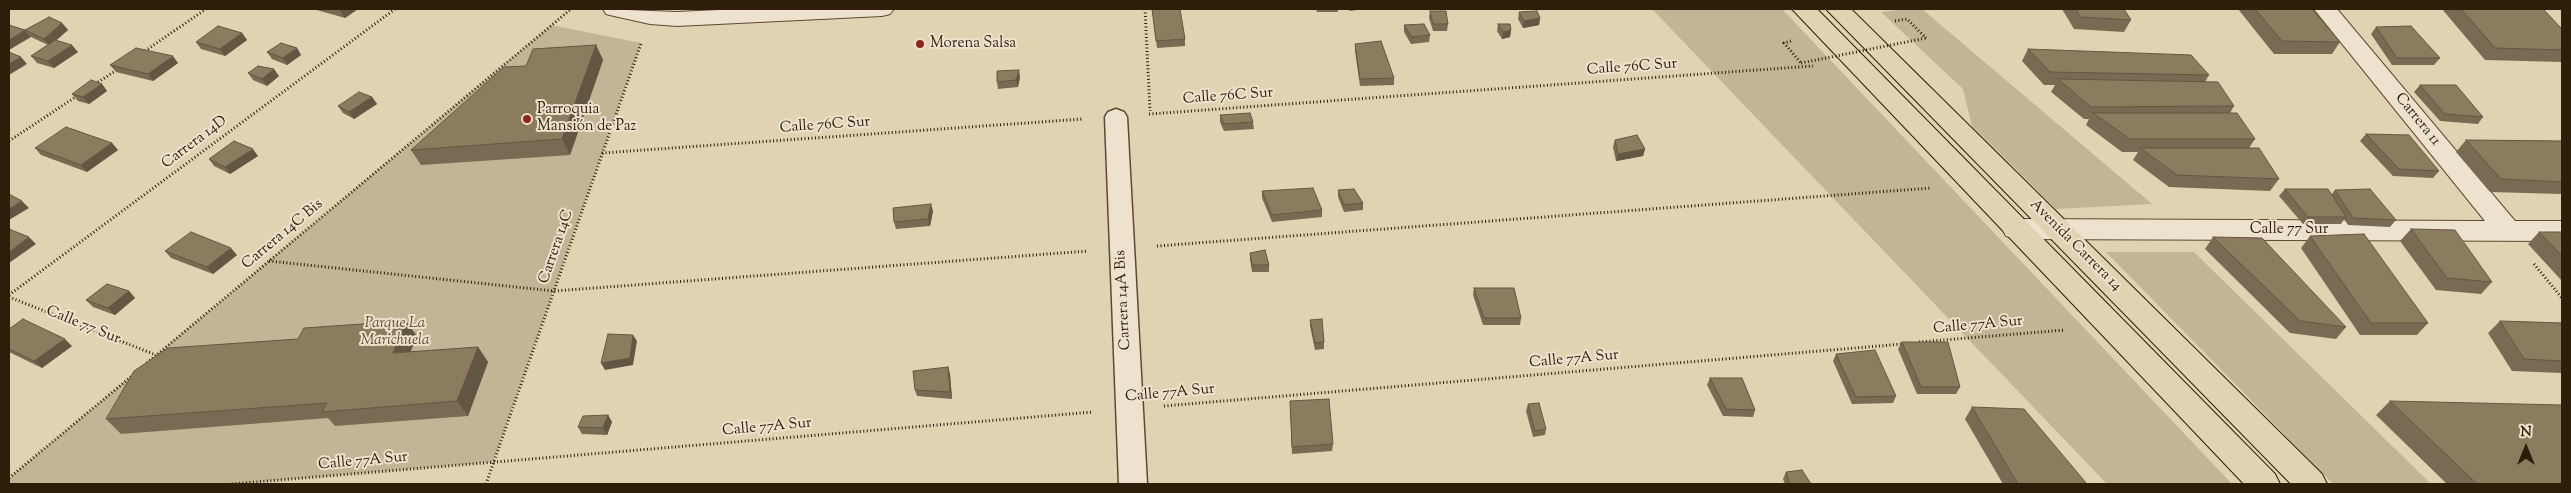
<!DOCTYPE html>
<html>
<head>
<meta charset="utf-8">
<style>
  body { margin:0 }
  #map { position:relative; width:2571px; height:493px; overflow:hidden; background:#e1d3b2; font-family:"Sorts Mill Goudy",serif }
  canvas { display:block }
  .frame { position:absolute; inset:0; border:10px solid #2e1d08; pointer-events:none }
  .north { position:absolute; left:2501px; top:423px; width:50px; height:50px; -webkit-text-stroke:4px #ece2cd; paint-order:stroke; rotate:0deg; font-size:14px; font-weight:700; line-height:20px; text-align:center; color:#2e1d08 }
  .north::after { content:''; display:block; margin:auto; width:18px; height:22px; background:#2e1d08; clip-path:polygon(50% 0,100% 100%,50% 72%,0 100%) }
</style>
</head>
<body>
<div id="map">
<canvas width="2571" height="493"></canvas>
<div class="frame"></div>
<div class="north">N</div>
</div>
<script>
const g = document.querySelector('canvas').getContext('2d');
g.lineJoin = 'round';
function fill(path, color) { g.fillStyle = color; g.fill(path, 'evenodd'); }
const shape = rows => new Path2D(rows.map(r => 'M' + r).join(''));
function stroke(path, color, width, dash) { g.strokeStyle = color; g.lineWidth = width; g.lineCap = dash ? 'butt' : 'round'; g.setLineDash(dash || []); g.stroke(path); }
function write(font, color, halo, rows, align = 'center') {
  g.font = font + ' "Sorts Mill Goudy",serif'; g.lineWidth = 4; g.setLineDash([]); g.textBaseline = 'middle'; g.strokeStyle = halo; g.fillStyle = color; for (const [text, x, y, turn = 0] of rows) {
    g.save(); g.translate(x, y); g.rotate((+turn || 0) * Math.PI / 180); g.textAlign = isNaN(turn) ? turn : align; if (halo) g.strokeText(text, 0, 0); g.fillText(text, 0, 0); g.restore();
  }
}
fill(shape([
  [1652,9,1782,9,2232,484,2107,484],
  [1906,9,1922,9,2152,204,2056,209,1972,126,1963,89,1881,12],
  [551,25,641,43,493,462,232,484,9,484,9,478],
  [2106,252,2194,252,2431,484,2333,484]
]), '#c3b495');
const service = shape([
  [1116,109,1124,112,1127,117,1147,484,1119,484,1105,117,1108,112,1116,109]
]);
const minor = shape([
  [603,9,677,12,739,9,894,9,890,14,882,16,677,26,650,24,614,16,606,14,603,9],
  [2314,9,2337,9,2515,221,2562,221,2562,241,2016,239,2006,236,2002,229,2006,222,2016,219,2485,221,2314,9]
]);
const primary = shape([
  [1792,9,1817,9,2275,474,2280,484,2244,484,1792,9],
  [1826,9,1851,9,2322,474,2327,484,2291,484,1826,9]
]);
stroke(service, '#5b4a32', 3);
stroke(minor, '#5b4a32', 2);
stroke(primary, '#2e1d08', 2);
stroke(shape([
  [1145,9,1150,111],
  [1895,21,1907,19,1926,38],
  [1791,41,1784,43,1801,63],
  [145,51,206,9],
  [95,84,117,70],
  [1149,114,1813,66],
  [9,141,77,96],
  [602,153,1083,119],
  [1157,246,1931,188],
  [269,261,554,291,1088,251],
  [2534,264,2562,298],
  [9,295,395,9],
  [9,297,156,355],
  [1919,342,2065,330],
  [147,363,571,9],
  [1164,406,1903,344],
  [9,478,133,375],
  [232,484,1093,412],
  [486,484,641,44]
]), '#2e1d08', 3, [1, 2.5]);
fill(service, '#ece2cd');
fill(minor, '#ece2cd');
fill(primary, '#e1d3b2');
stroke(shape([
  [1801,63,1926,38]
]), '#2e1d08', 3, [1, 2.5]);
fill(shape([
  [313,9,358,9,345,18],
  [1152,9,1185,39,1185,46,1157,48],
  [1316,9,1338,9,1338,12,1317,12],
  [1348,9,1364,9,1350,11],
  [2062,9,2124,9,2131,20,2124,32,2074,29],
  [2238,9,2312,9,2340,42,2332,54,2274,54],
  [2442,9,2543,9,2562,29,2562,62,2485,60],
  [1430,11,1448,24,1447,31,1433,31,1429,18],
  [1519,12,1540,18,1539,25,1523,28,1518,19],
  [62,23,68,30,56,40,78,52,54,68,37,63,31,56,48,45,31,37,25,30],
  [1498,24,1511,30,1510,37,1502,39,1497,31],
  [1404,25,1430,35,1429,42,1411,44,1404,32],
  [2376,27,2440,58,2434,65,2392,65,2371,34],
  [242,33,247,40,225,56,201,49,196,42],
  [1355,44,1394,78,1394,85,1360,86,1355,51],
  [596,45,603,60,570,155,421,165,411,150,526,66],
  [297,48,301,55,287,65,272,59,267,52],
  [2028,49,2209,75,2205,82,2234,106,2230,113,2255,139,2249,148,2279,179,2270,191,2169,187,2133,160,2138,152,2122,152,2086,125,2089,119,2084,119,2051,92,2055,85,2044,85,2022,61],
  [178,63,153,81,116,72,110,65],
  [248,73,279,76,267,86,253,80],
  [1020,77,1018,87,998,89,997,82],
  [102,84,107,91,89,104,78,101,72,94],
  [2420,85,2483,117,2478,124,2440,121,2414,92],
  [372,97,377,104,354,119,343,113,338,106],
  [1220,115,1253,122,1254,129,1224,131,1220,122],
  [2366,134,2439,171,2433,178,2393,176,2360,141],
  [1615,140,1645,149,1643,156,1616,161,1613,147],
  [2466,140,2562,141,2562,194,2490,192,2456,152],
  [112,143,118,150,87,172,41,155,35,148],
  [258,156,230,174,214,166,209,159],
  [2285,189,2332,194,2335,190,2396,220,2390,227,2348,225,2344,219,2341,224,2303,224,2279,196],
  [1338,190,1363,203,1363,210,1344,212,1338,197],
  [1262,191,1322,210,1322,217,1272,222,1262,198],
  [933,211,930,226,896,229,894,222],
  [2411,229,2492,282,2481,294,2436,290,2400,241],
  [2539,232,2562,232,2562,281,2528,244],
  [2310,236,2428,323,2417,335,2360,335,2301,248],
  [2213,237,2346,327,2336,339,2290,333,2205,249],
  [165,251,237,255,213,274,171,258],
  [1250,253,1269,265,1269,272,1252,272,1250,260],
  [1474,288,1521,318,1520,325,1483,325,1473,295],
  [129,291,135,298,115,315,93,307,86,300],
  [1310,320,1324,342,1324,349,1315,350,1310,326],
  [2500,321,2562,323,2562,373,2512,371,2488,333],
  [9,329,72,346,42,368,9,352],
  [417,336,410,352,478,347,488,362,468,416,335,426,328,418,121,434,106,419],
  [1902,342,1960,387,1956,394,1917,394,1898,349],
  [1836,354,1896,396,1893,403,1852,404,1833,361],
  [948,367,950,374,952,399,917,396,915,390],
  [1710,378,1755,410,1753,417,1723,416,1707,385],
  [1290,401,1333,444,1332,451,1292,454],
  [2390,401,2562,484,2447,484,2376,415],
  [1528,404,1546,429,1545,435,1533,437,1526,411],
  [1972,407,2087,484,2003,484,1965,419],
  [608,415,612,422,607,435,582,434,578,427],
  [1786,472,1811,484,1785,484,1783,479]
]), '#786b53');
fill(shape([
  [339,9,358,9,345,18],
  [1540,18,1539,25,1523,28,1524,21],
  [62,23,68,30,50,46,44,39],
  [25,30,31,37,9,50,9,40],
  [1511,30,1510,37,1502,39,1503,32],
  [242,33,247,40,225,56,220,49],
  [72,45,78,52,54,68,48,61],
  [596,45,603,60,570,155,562,139],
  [297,48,301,55,287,65,283,58],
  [173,56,178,63,153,81,148,74],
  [21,57,27,64,9,75,9,64],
  [274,69,279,76,267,86,262,79],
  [1019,70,1020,77,1018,87,1016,80],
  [102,84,107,91,89,104,83,97],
  [372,97,377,104,354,119,349,112],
  [112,143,118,150,87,172,81,165],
  [253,149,258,156,230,174,225,167],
  [1645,149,1643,156,1616,161,1618,154],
  [22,201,29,208,9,220,9,209],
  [931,204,933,211,930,226,928,219],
  [29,237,36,244,9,263,9,252],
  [231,248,237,255,213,274,207,267],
  [129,291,135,298,115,315,108,308],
  [406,321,417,336,404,368,393,353],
  [633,335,637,341,633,365,605,370,601,363],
  [65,339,72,346,42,368,34,361],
  [478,347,488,362,468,416,457,401],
  [948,367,950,374,952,399,950,392],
  [608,415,612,422,607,435,603,428]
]), '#615743');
const building = shape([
  [1152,9,1180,9,1185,39,1156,41,1152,9],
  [2076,9,2124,9,2131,20,2080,17,2076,9],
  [2255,9,2312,9,2340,42,2282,41,2255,9],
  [2461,9,2543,9,2562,29,2562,50,2495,48,2461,9],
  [1430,11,1446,11,1448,24,1433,24,1430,11],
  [1537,11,1540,18,1524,21,1519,12,1537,11],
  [49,17,62,23,44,39,25,30,49,17],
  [1424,24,1430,35,1412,37,1404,25,1424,24],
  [1498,24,1510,24,1511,30,1503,32,1498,24],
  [9,25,25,30,9,40,9,25],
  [218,26,242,33,220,49,196,42,218,26],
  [2411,26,2440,58,2397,58,2376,27,2411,26],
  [55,40,72,45,48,61,31,56,55,40],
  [1381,41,1394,78,1360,79,1355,44,1381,41],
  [281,43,297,48,283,58,267,52,281,43],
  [596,45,562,139,411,150,504,67,526,66,533,49,596,45],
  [136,48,173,56,148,74,110,65,136,48],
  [2028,49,2191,55,2209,75,2050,72,2028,49],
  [9,52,21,57,9,64,9,52],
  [258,66,274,69,262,79,248,73,258,66],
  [1019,70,1016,80,997,82,997,71,1019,70],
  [2058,79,2218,82,2234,106,2091,107,2058,79],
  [91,80,102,84,83,97,72,94,91,80],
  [2420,85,2456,85,2483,117,2445,114,2420,85],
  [359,92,372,97,349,112,338,106,359,92],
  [1250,113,1253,122,1224,124,1220,115,1250,113],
  [2093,113,2237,113,2255,139,2130,139,2093,113],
  [66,127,112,143,81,165,35,148,66,127],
  [2366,134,2409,135,2439,171,2399,169,2366,134],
  [1637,135,1645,149,1618,154,1615,140,1637,135],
  [2466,140,2562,141,2562,182,2501,179,2466,140],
  [234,141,253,149,225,167,209,159,234,141],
  [2140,148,2259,148,2279,179,2177,175,2140,148],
  [1313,188,1322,210,1272,215,1262,191,1313,188],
  [1354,189,1363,203,1344,205,1338,190,1354,189],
  [2285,189,2328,189,2346,217,2308,217,2285,189],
  [2370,189,2396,220,2353,218,2335,190,2370,189],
  [9,194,22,201,9,209,9,194],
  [931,204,928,219,894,222,893,208,931,204],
  [9,229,29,237,9,252,9,229],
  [2411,229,2455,230,2492,282,2447,278,2411,229],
  [191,232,231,248,207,267,165,251,191,232],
  [2539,232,2562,232,2562,256,2539,232],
  [2364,234,2428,323,2371,323,2310,236,2364,234],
  [2213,237,2262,238,2346,327,2300,321,2213,237],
  [1265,250,1269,265,1252,265,1250,253,1265,250],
  [107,284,129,291,108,308,86,300,107,284],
  [1474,288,1514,288,1521,318,1484,318,1474,288],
  [23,319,65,339,34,361,9,349,9,329,23,319],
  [1322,319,1324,342,1315,343,1310,320,1322,319],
  [406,321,393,353,478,347,457,401,322,412,327,403,106,419,134,371,168,348,298,339,304,328,406,321],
  [2500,321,2562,323,2562,361,2524,359,2500,321],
  [608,334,633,335,630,358,601,363,608,334],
  [1902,342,1948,342,1960,387,1921,387,1902,342],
  [1875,350,1896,396,1856,397,1836,354,1875,350],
  [948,367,950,392,915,390,913,371,948,367],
  [1710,378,1742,378,1755,410,1726,409,1710,378],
  [1329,399,1333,444,1292,447,1290,401,1329,399],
  [2390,401,2562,405,2562,484,2477,484,2390,401],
  [1539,403,1546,429,1535,431,1528,404,1539,403],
  [1972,407,2024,409,2087,484,2018,484,1972,407],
  [608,415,603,428,578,427,583,416,608,415],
  [1802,470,1811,484,1790,484,1786,472,1802,470]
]);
fill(building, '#8b7c60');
stroke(building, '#615743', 1);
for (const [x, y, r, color] of [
  [920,44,5,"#8f2418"],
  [527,119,5,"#8f2418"]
]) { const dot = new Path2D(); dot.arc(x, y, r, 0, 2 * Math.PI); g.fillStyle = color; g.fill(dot); stroke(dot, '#ece2cd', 2); }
write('15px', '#2e1d08', '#ece2cd', [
  ["Morena Salsa",930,44],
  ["Parroquia",537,110],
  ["Mansión de Paz",537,127]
], 'left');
write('15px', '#2e1d08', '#ece2cd', [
  ["Calle 76C Sur",1632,68,-4],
  ["Calle 76C Sur",1228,97,-4],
  ["Carrera 11",2417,120,51],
  ["Calle 76C Sur",825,126,-4],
  ["Carrera 14D",195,143,-37],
  ["Calle 77 Sur",2289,230],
  ["Carrera 14C Bis",283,235,-40],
  ["Avenida Carrera 14",2075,246,45],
  ["Carrera 14C",557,247,-71],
  ["Carrera 14A Bis",1124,300,-93],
  ["Calle 77 Sur",83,326,22],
  ["Calle 77A Sur",1978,326,-5],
  ["Calle 77A Sur",1574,360,-5],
  ["Calle 77A Sur",1170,394,-5],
  ["Calle 77A Sur",767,428,-5],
  ["Calle 77A Sur",363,462,-5]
]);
write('italic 15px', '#5b4a32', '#ece2cd', [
  ["Parque La",395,324],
  ["Marichuela",395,341]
]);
</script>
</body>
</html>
